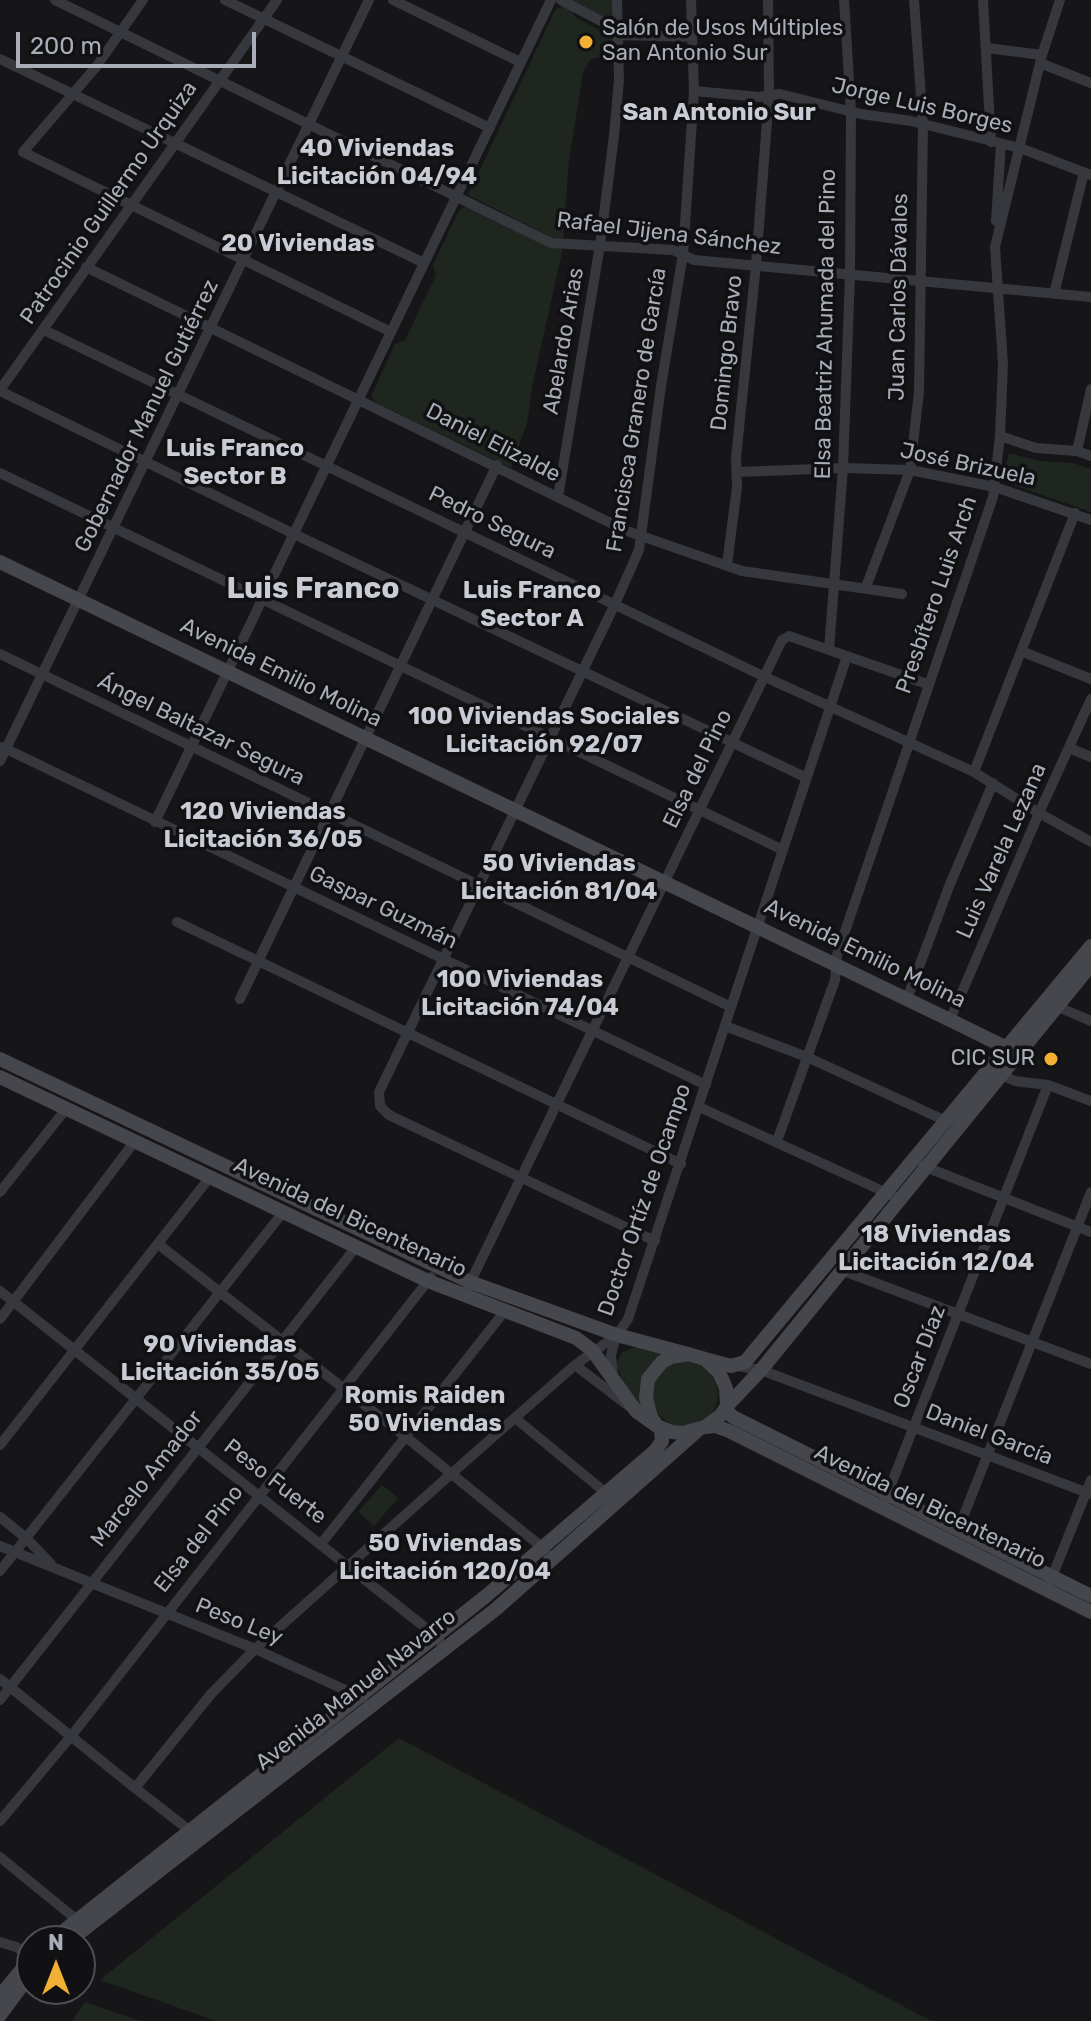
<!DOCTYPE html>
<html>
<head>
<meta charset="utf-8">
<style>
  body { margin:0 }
  #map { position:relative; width:1091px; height:2021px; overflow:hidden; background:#161618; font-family:Rubik,sans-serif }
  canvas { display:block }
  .north { position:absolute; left:16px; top:1925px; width:80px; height:80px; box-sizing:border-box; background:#111113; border:2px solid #4d4f55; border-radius:50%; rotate:0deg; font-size:22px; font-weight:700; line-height:32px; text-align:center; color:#a8adb8 }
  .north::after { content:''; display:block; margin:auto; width:28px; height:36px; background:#f2b134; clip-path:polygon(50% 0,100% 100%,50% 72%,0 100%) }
  .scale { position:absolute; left:16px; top:32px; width:240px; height:36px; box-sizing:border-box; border:4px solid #a8adb8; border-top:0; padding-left:10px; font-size:24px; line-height:28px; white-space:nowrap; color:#a8adb8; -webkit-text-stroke:6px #111113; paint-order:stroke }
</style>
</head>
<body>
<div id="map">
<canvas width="1091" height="2021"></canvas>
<div class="north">N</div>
<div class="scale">200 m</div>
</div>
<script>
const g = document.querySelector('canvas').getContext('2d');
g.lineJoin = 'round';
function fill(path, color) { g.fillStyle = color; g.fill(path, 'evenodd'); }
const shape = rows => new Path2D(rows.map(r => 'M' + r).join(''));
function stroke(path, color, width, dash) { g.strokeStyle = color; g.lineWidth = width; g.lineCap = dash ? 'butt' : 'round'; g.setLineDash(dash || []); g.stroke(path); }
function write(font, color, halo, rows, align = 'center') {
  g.font = font + ' Rubik,sans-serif'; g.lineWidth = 7; g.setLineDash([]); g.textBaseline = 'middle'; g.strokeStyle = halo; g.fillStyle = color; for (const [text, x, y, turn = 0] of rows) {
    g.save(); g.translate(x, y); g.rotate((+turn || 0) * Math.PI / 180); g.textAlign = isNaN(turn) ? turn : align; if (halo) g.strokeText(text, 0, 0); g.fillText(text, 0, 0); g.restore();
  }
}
fill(shape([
  [570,0,613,0,614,17,609,20],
  [562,6,573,10,575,17,600,30,607,28,611,30,614,34,614,54,591,59,583,72,569,162,563,239,552,238,468,195,555,10],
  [467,206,563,248,533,383,527,423,511,468,375,402,371,396,395,344,405,340,436,275,433,265,459,210],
  [1009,453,1039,461,1073,463,1091,469,1091,512,1002,481],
  [635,1347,669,1353,659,1359,643,1408,626,1390,616,1365,622,1352],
  '652 1394a33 33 0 1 1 66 0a33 33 0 1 1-66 0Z',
  [382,1485,398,1498,374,1526,358,1512],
  [399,1738,931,2021,216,2021,100,1980],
  [85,2002,140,2021,72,2021]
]), '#1e261f');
stroke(shape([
  [55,0,551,243,673,250,694,260,1091,297],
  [143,0,96,67,23,152,391,332],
  [225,0,490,128],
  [393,0,520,62],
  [561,0,618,30],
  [983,0,991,142],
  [618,35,692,37],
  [987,48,1042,55],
  [0,59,424,263],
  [1040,63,1091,83],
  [694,91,759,97,780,94,861,114,911,121,1020,148,1091,175],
  [996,221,1001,144],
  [86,267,627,531,742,571,902,594],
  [1054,294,1084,172],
  [44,330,765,677,974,772,1039,813,1091,842],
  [0,390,277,0],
  [0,391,294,534,807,778],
  [1000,436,1036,448,1077,451,1091,456],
  [1077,451,1091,389],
  [737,472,843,468,910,470,995,487,1091,520],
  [0,473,783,850],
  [558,497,600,245,614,136,619,80,617,0],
  [727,565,737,487,736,457,756,265,769,95,768,0],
  [866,587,910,470,919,392,923,124,914,0],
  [829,650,843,468,850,274,851,111,844,0],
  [1021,651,1091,679],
  [0,654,731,1007],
  [2,747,706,1085],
  [1069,748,1091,757],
  [0,761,369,0],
  [974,772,1075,513],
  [155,822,551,0],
  [177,922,681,1164],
  [240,999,497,465],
  [907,999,950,884,993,783],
  [1051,1004,1091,1021],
  [950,1020,1039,813,1091,699],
  [725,1026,807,1057,946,1121],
  [999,1074,1015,1081,1048,1085,1091,1101],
  [699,1107,900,1199],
  [777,1141,835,980,837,955,993,497,1000,436,1003,364,995,247,1042,55,1060,0],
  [923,1166,1091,1232],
  [0,1192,66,1109],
  [655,1241,389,1115,380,1106,379,1092,615,604,639,550,661,386,683,254,694,91,691,0],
  [158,1244,406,1437,543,1548,552,1560],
  [841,1270,1091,1364],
  [468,1287,782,640,789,636,927,684],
  [0,1291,436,1636,445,1649],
  [0,1319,135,1141],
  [575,1365,630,1407],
  [737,1366,761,1370,1091,1494],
  [613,1376,611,1355,616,1337],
  [515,1418,606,1493],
  [0,1445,210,1177],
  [885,1500,1048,1085],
  [0,1517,26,1538,51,1564],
  [958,1530,1091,1192],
  [321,1544,504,1312],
  [0,1546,255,1649,363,1698],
  [0,1571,284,1211],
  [1050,1582,1091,1480],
  [0,1679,135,1788],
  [0,1700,356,1247],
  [0,1821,72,1735,431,1277],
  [189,1830,135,1788,211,1694,255,1649,451,1474,575,1365,617,1335,628,1319,847,656],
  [0,1857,77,1920],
  [0,1942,16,1947,32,1957]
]), '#37383d', 10);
stroke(shape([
  [0,562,950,1020,1007,1048,1017,1055],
  [0,1059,470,1282,617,1335,688,1354],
  [0,1077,428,1281,576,1338,592,1350,636,1411,657,1426],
  [688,1354,705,1359,719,1372,726,1388,727,1406,721,1415,705,1427,683,1433,672,1432,657,1426,651,1417,646,1398,648,1379,662,1362,671,1357,688,1354],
  [705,1359,731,1366,745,1362,1091,946],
  [727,1406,761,1370,1091,965],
  [726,1410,733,1417,1091,1596],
  [705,1427,715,1426,729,1431,1091,1612],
  [51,1941,486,1596,656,1450,662,1441,661,1429],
  [69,1941,496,1609,697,1431],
  [0,1996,32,1957],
  [0,2015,32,1972]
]), '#45474d', 14);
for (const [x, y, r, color] of [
  [586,42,8,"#f2b134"],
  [1051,1059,8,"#f2b134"]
]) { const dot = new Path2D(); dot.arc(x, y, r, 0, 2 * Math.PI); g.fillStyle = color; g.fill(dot); stroke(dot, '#111113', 3); }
write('22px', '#a8adb8', '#111113', [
  ["Salón de Usos Múltiples",602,29],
  ["San Antonio Sur",602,54],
  ["CIC SUR",1035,1059,"right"]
], 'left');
write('22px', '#a8adb8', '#111113', [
  ["Jorge Luis Borges",922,106,13],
  ["Patrocinio Guillermo Urquiza",109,203,-55],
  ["Rafael Jijena Sánchez",669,234,7],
  ["Juan Carlos Dávalos",899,297,-89],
  ["Elsa Beatriz Ahumada del Pino",826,324,-89],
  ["Abelardo Arias",564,341,-80],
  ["Domingo Bravo",727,353,-84],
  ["Francisca Granero de García",637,410,-81],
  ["Gobernador Manuel Gutiérrez",147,416,-64],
  ["Daniel Elizalde",493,443,27],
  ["José Brizuela",968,465,12],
  ["Pedro Segura",492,523,26],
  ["Presbítero Luis Arch",937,595,-71],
  ["Avenida Emilio Molina",281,673,26],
  ["Ángel Baltazar Segura",201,730,26],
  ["Elsa del Pino",698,769,-64],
  ["Luis Varela Lezana",1002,851,-66],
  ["Gaspar Guzmán",383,908,26],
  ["Avenida Emilio Molina",865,954,26],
  ["Doctor Ortíz de Ocampo",645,1200,-71],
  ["Avenida del Bicentenario",350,1218,25],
  ["Oscar Díaz",920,1357,-69],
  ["Daniel García",989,1435,21],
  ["Marcelo Amador",147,1479,-52],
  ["Peso Fuerte",275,1482,38],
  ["Avenida del Bicentenario",930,1507,26],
  ["Elsa del Pino",199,1539,-52],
  ["Peso Ley",239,1622,22],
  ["Avenida Manuel Navarro",356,1690,-38]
]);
write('bold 24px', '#c9ccd4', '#111113', [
  ["San Antonio Sur",719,113],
  ["40 Viviendas",377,149],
  ["Licitación 04/94",377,177],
  ["20 Viviendas",298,244],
  ["Luis Franco",235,449],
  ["Sector B",235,477],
  ["Luis Franco",532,591],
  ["Sector A",532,619],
  ["100 Viviendas Sociales",544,717],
  ["Licitación 92/07",544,745],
  ["120 Viviendas",263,812],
  ["Licitación 36/05",263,840],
  ["50 Viviendas",559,864],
  ["Licitación 81/04",559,892],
  ["100 Viviendas",520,980],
  ["Licitación 74/04",520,1008],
  ["18 Viviendas",936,1235],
  ["Licitación 12/04",936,1263],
  ["90 Viviendas",220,1345],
  ["Licitación 35/05",220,1373],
  ["Romis Raiden",425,1396],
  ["50 Viviendas",425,1424],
  ["50 Viviendas",445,1544],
  ["Licitación 120/04",445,1572]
]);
write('bold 30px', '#c9ccd4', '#111113', [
  ["Luis Franco",313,589]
]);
</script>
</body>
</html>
